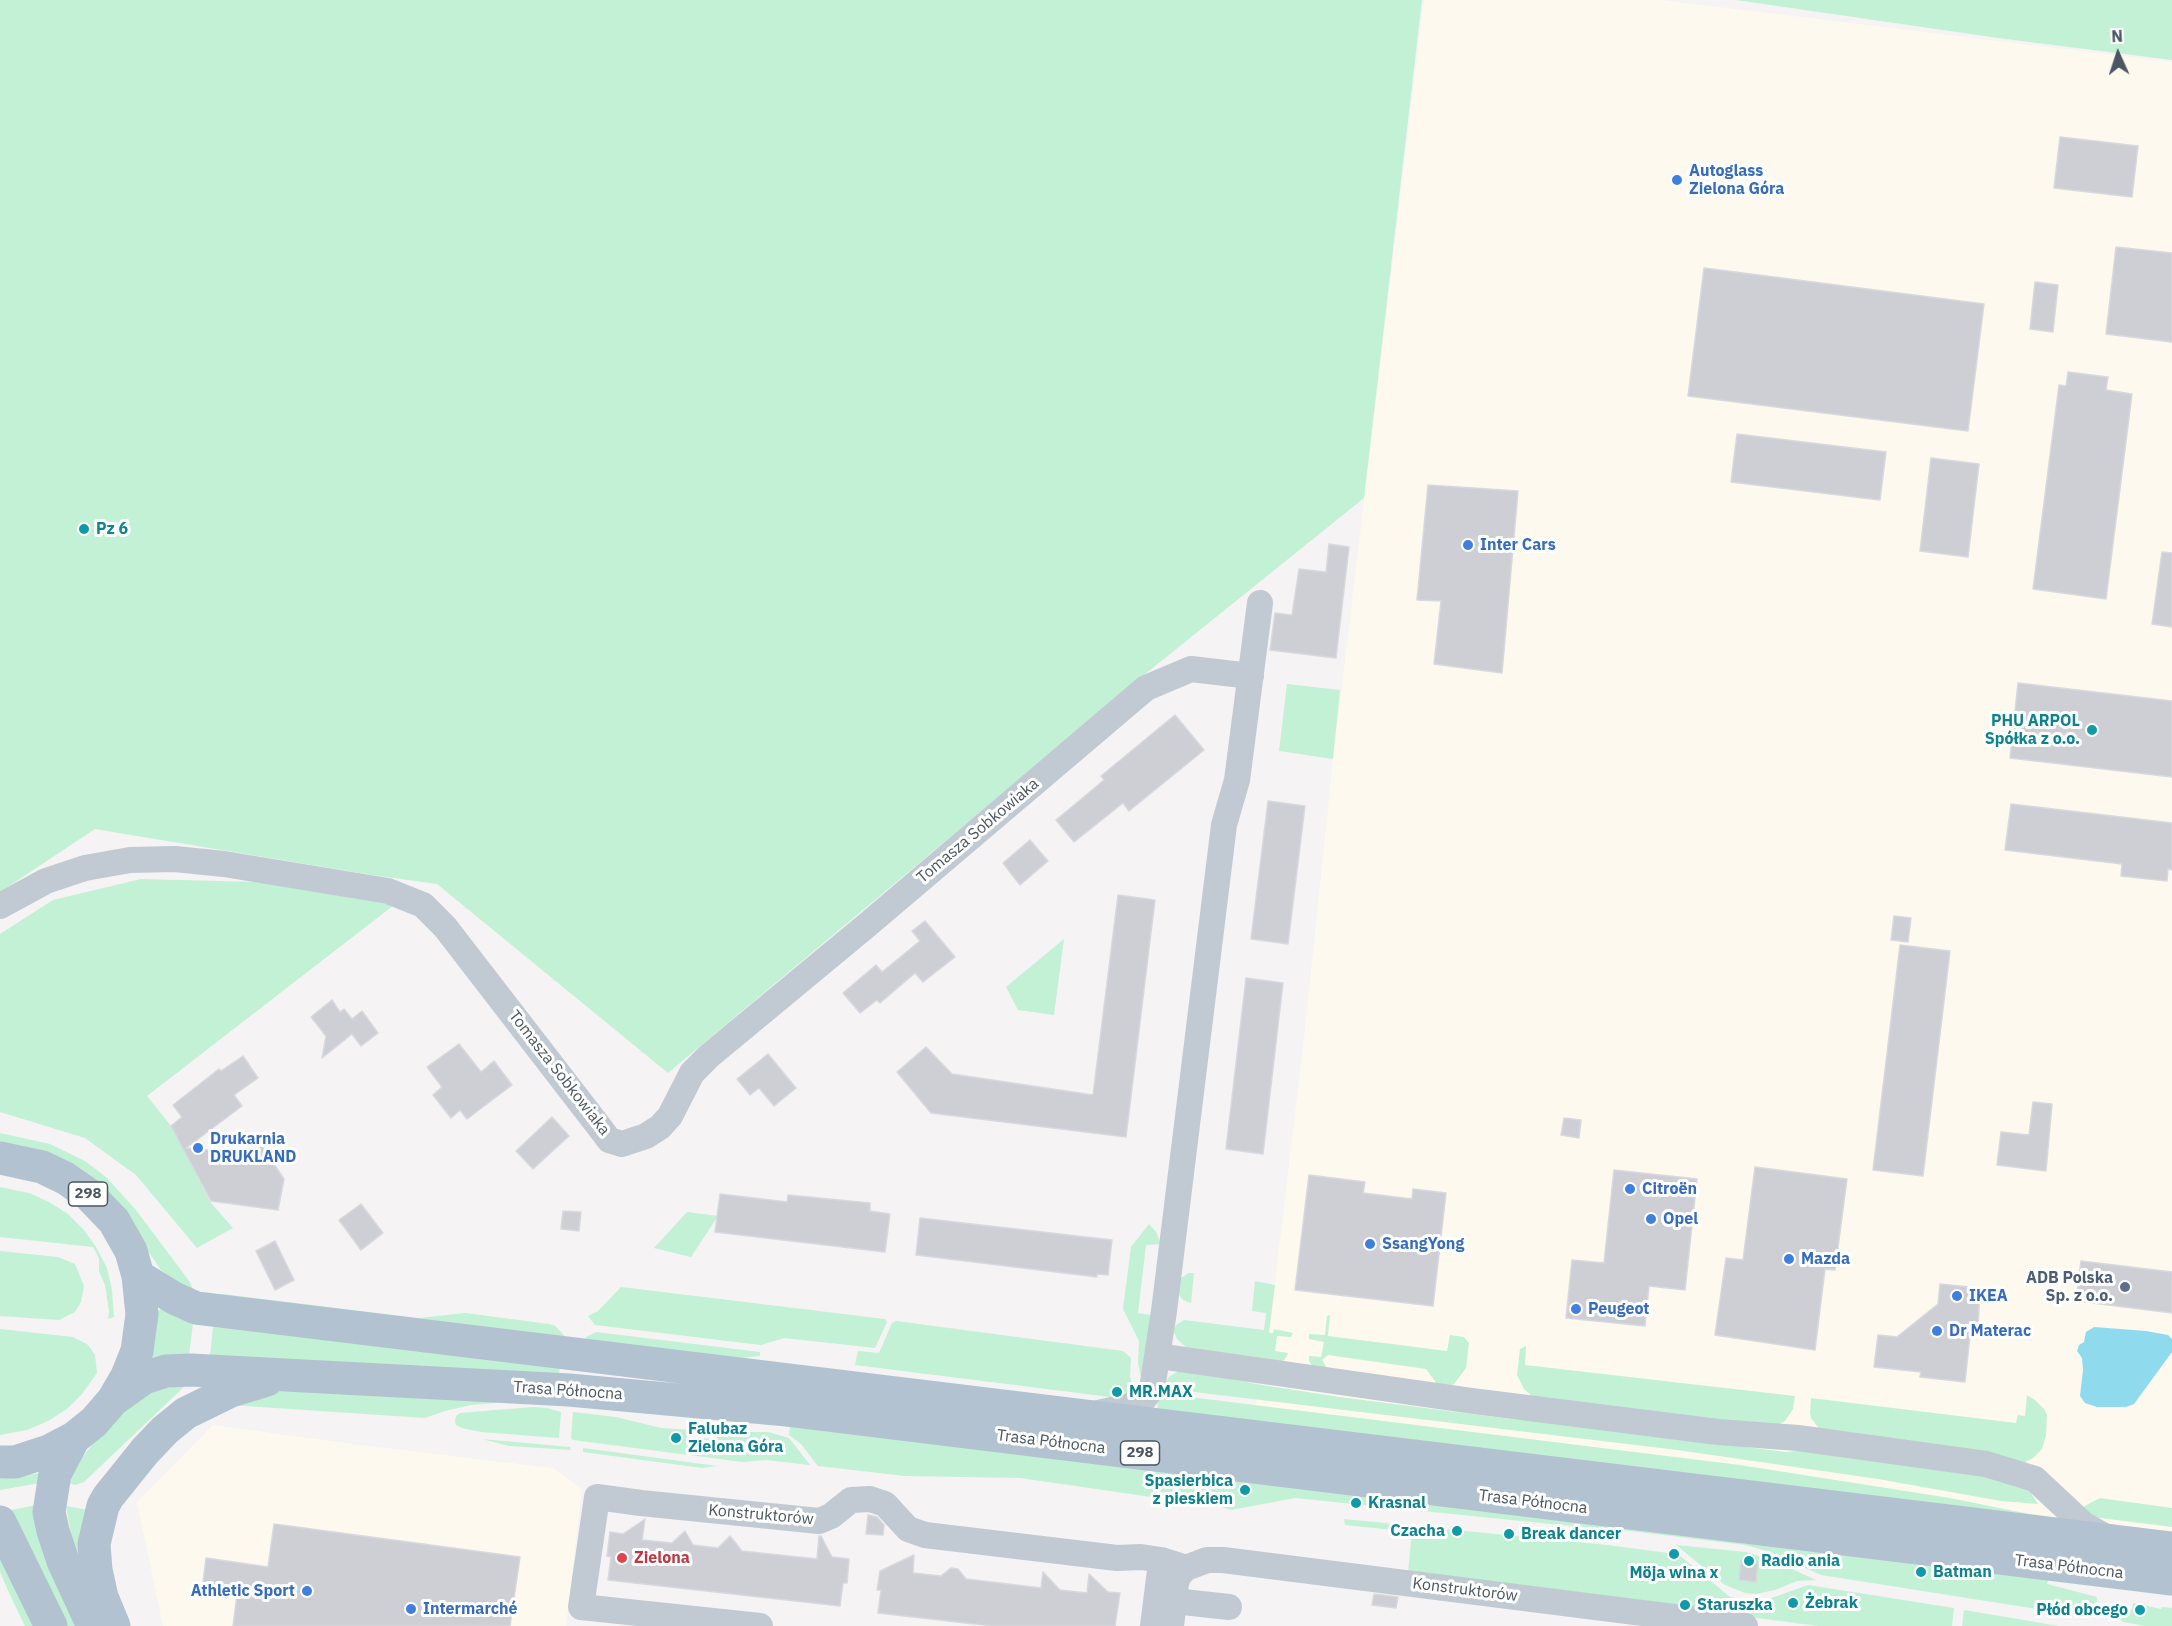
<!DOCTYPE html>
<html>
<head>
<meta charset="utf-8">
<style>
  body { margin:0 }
  #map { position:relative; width:2172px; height:1626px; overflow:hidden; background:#f5f3f3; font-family:"IBM Plex Sans",sans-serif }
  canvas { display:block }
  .north { position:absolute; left:2088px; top:24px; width:60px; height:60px; -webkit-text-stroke:4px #fff; paint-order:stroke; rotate:357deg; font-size:16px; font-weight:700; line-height:24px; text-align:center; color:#4a5661 }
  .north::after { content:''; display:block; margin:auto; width:21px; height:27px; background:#4a5661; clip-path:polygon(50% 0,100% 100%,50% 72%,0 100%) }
</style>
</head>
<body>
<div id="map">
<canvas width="2172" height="1626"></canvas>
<div class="north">N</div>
</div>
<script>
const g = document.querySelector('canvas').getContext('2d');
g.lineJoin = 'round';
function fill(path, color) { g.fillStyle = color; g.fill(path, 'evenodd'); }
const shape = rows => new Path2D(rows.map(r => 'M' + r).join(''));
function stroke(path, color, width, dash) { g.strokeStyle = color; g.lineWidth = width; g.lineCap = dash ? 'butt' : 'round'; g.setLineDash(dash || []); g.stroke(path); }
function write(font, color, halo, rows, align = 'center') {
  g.font = font + ' "IBM Plex Sans",sans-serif'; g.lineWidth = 6; g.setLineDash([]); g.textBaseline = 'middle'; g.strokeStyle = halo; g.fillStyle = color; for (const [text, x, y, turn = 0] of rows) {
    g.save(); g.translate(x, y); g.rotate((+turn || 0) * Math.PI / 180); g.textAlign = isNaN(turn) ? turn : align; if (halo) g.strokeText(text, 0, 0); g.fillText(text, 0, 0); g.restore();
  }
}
fill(shape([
  [1424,0,1662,0,2172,62,2172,1560,1249,1447,1273,1299,1305,1029,1333,759],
  [213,1425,361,1445,553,1468,582,1489,566,1626,163,1626,137,1502]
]), '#fdf9ef');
fill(shape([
  [0,0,1422,0,1364,498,1144,675,668,1073,437,884,372,875,95,829,0,892],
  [1736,0,2172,0,2172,60,1998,38],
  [1287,684,1340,690,1333,759,1279,751],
  [141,879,257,882,394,905,147,1096,172,1127,211,1203,233,1228,197,1248,136,1175,85,1138,0,1112,0,934,53,900],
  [1064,939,1054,1015,1018,1010,1006,987],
  [0,1133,50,1144,85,1161,106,1177,136,1210,190,1282,194,1292,173,1280,161,1270,143,1244,45,1152,20,1145,0,1144],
  [0,1187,29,1193,49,1202,68,1214,84,1230,96,1247,107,1268,112,1290,114,1317,108,1319,109,1311,105,1285,99,1271,99,1258,93,1247,0,1237],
  [687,1212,718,1216,691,1257,654,1248],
  [1149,1224,1156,1232,1161,1244,1146,1245,1138,1313,1150,1315,1154,1318,1141,1378,1138,1363,1139,1341,1123,1309,1131,1247],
  [0,1251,58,1257,75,1264,84,1286,81,1302,75,1312,59,1320,0,1316],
  [1189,1273,1194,1273,1191,1303,1183,1300,1177,1292,1179,1279],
  [1255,1281,1275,1285,1269,1333,1273,1333,1274,1329,1293,1333,1291,1337,1277,1336,1275,1351,1288,1353,1285,1359,1282,1362,1187,1348,1177,1339,1173,1330,1176,1325,1184,1320,1264,1330,1266,1313,1252,1311],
  [621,1287,885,1319,887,1322,875,1348,784,1338,761,1345,595,1325,588,1316,598,1311],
  [222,1294,419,1318,465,1313,549,1324,555,1326,564,1335,563,1340,218,1295],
  [161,1309,193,1323,189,1356,153,1360,151,1358,156,1334,157,1311],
  [1330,1315,1328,1336,1447,1351,1450,1335,1464,1337,1469,1343,1466,1368,1454,1384,1445,1388,1440,1388,1426,1369,1328,1355,1322,1360,1327,1368,1313,1367,1309,1361,1309,1356,1321,1357,1324,1342,1309,1339,1309,1334,1325,1335,1327,1316],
  [896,1321,1123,1351,1131,1358,1130,1377,1134,1389,1127,1393,1110,1397,855,1365,858,1351,879,1353,892,1323],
  [213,1327,342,1338,560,1363,559,1378,210,1356],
  [0,1329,73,1337,87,1344,91,1349,95,1355,97,1373,82,1394,67,1409,48,1421,27,1430,0,1435],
  [596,1332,760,1352,760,1356,732,1359,584,1343,586,1337],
  [1526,1346,1525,1365,1795,1396,1793,1409,1785,1421,1774,1427,1536,1400,1524,1389,1517,1375,1520,1349],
  [1182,1369,1256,1384,1340,1397,1511,1419,1540,1421,1786,1452,1817,1449,1944,1465,2027,1487,2038,1504,2001,1501,1878,1479,1677,1450,1161,1388,1169,1377],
  [187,1384,84,1482,75,1485,69,1483,76,1466,91,1446,128,1408,149,1394,161,1389],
  [279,1391,530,1400,471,1405,445,1411,425,1418,215,1404],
  [1173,1395,1740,1465,1950,1498,2039,1516,1157,1413,1158,1400],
  [2027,1395,2035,1400,2044,1409,2047,1415,2046,1435,2042,1449,2033,1458,2023,1463,1821,1431,1811,1418,1810,1413,1811,1398,2016,1423,2018,1415,2025,1416],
  [533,1407,547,1408,561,1412,559,1438,481,1432,462,1428,456,1425,455,1421,456,1416,460,1413],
  [573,1412,616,1417,661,1428,693,1430,693,1437,711,1439,712,1432,768,1432,789,1438,810,1465,766,1460,743,1462,573,1440,571,1438],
  [790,1427,2049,1577,2047,1584,2097,1597,2097,1602,2076,1614,2056,1612,1821,1575,1767,1551,1745,1545,1605,1528,1571,1526,1295,1498,1231,1510,1221,1507,1020,1478,905,1476,818,1466,801,1444,789,1435],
  [482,1439,570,1447,571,1450,509,1446],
  [583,1448,717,1466,702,1468,583,1452],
  [40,1473,40,1483,0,1490,0,1479],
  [2100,1498,2172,1508,2172,1527,2084,1516,2077,1510],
  [37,1505,79,1626,62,1626,11,1510],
  [66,1506,94,1511,85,1574,72,1539],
  [1344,1519,1607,1545,1668,1553,1676,1558,1678,1554,1730,1597,1749,1601,1766,1600,1808,1585,1954,1608,1952,1626,1818,1626,1408,1572,1412,1532,1345,1525],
  [0,1544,38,1626,25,1626,10,1595,0,1572],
  [1676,1545,1746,1552,1770,1559,1816,1580,1797,1581,1775,1590,1756,1594,1745,1593,1725,1585],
  [2133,1603,2161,1609,2162,1607,2172,1608,2172,1626,2145,1626,2123,1622,2110,1611,2110,1607,2132,1610],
  [1964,1610,2059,1626,1962,1626]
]), '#c3f1d5');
fill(shape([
  [2094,1327,2146,1331,2168,1335,2172,1339,2172,1352,2134,1404,2126,1407,2097,1407,2085,1403,2080,1396,2083,1370,2082,1358,2077,1351,2079,1345,2084,1342,2086,1332]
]), '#90daee');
const building = shape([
  [2060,137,2138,146,2132,197,2054,188,2060,137],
  [2116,247,2172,253,2172,342,2106,334,2116,247],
  [1704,268,1984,304,1968,431,1688,396,1704,268],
  [2035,282,2058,285,2053,332,2030,329,2035,282],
  [2068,372,2108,377,2106,390,2132,394,2106,599,2033,589,2059,385,2066,386,2068,372],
  [1737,434,1886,452,1880,500,1731,482,1737,434],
  [1931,458,1979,464,1968,557,1920,551,1931,458],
  [1428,485,1518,491,1502,673,1434,664,1441,601,1417,600,1428,485],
  [1329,544,1349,547,1336,658,1270,650,1275,613,1292,615,1299,569,1326,572,1329,544],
  [2162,552,2172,553,2172,627,2152,624,2162,552],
  [2018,683,2172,701,2172,777,2010,758,2018,683],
  [1175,715,1204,750,1129,811,1123,803,1074,842,1056,820,1104,780,1101,776,1175,715],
  [1268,801,1305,806,1288,944,1251,939,1268,801],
  [2011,804,2172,823,2172,870,2168,869,2167,881,2121,876,2122,864,2005,850,2011,804],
  [1030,840,1048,861,1020,885,1003,863,1030,840],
  [1118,895,1155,900,1126,1137,931,1113,897,1072,926,1047,952,1074,1093,1095,1118,895],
  [1894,916,1911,918,1908,942,1891,940,1894,916],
  [925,921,955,957,923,982,915,973,880,1003,877,1000,860,1013,843,993,876,965,882,972,920,941,912,931,925,921],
  [1900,945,1950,951,1923,1176,1873,1170,1900,945],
  [1246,978,1283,983,1263,1154,1226,1149,1246,978],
  [332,1000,340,1012,344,1009,352,1019,362,1011,378,1033,361,1046,352,1034,322,1058,326,1036,311,1017,332,1000],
  [459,1044,481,1072,494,1061,512,1085,467,1119,460,1110,451,1118,433,1095,442,1087,427,1067,459,1044],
  [768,1054,796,1088,774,1106,759,1088,750,1095,737,1079,768,1054],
  [243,1056,258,1078,234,1095,242,1106,186,1148,249,1154,261,1145,284,1179,278,1210,211,1201,171,1126,182,1117,173,1105,219,1069,221,1071,243,1056],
  [2033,1102,2052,1104,2046,1171,1997,1165,2001,1132,2029,1135,2033,1102],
  [552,1117,569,1136,533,1169,516,1151,552,1117],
  [1564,1118,1581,1120,1579,1138,1561,1135,1564,1118],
  [1755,1167,1847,1179,1835,1270,1825,1269,1815,1350,1715,1335,1726,1258,1743,1260,1755,1167],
  [1614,1170,1697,1179,1685,1290,1649,1286,1645,1326,1566,1318,1572,1260,1604,1263,1614,1170],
  [1309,1175,1365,1182,1363,1193,1412,1199,1413,1189,1446,1193,1433,1306,1295,1290,1309,1175],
  [720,1194,787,1202,788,1195,870,1203,870,1211,890,1214,885,1252,715,1232,720,1194],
  [361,1204,383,1233,361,1250,339,1220,361,1204],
  [563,1211,581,1212,579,1231,561,1229,563,1211],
  [920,1218,1112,1240,1108,1275,1097,1274,1097,1277,916,1255,920,1218],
  [275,1241,294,1280,275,1290,256,1251,275,1241],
  [2081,1261,2172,1272,2172,1313,2076,1301,2081,1261],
  [1940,1284,1980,1288,1978,1327,1971,1326,1965,1382,1920,1377,1921,1372,1874,1367,1878,1335,1897,1337,1938,1304,1940,1284],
  [868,1515,877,1517,884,1525,883,1535,866,1534,868,1515],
  [645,1519,642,1540,672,1543,685,1531,693,1545,718,1548,730,1536,742,1551,817,1559,819,1536,821,1536,832,1557,849,1559,847,1583,843,1583,840,1606,608,1580,611,1557,607,1556,610,1532,623,1534,645,1519],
  [274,1524,520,1557,510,1626,233,1626,237,1595,202,1590,206,1558,268,1567,274,1524],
  [914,1555,913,1573,941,1576,951,1568,958,1569,966,1579,1041,1588,1043,1572,1060,1590,1087,1593,1089,1574,1108,1592,1120,1593,1115,1626,992,1626,878,1613,881,1590,877,1590,880,1571,914,1555],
  [1741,1560,1758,1562,1756,1582,1739,1580,1741,1560],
  [1374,1594,1398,1597,1396,1608,1372,1605,1374,1594]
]);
fill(building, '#cdcfd5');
stroke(building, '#d7d9de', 1.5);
stroke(shape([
  [0,906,46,881,85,868,130,860,175,859,224,864,388,891,423,905,445,927,604,1133,609,1140,622,1144,646,1136,660,1127,670,1116,692,1073,709,1056,866,926,1146,688,1191,669,1251,676],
  [1158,1356,1473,1401,1718,1432,1798,1438,1986,1464,2035,1479,2083,1524,2108,1538],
  [1098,1413,1130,1406,1144,1399,1152,1389,1164,1311,1224,825,1237,780,1260,603],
  [1174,1601,1176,1583,1179,1575,1186,1568,1207,1560,1223,1560,1745,1626],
  [760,1626,581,1607,597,1497,641,1503,819,1521,831,1516,851,1500,870,1499,885,1504,908,1529,925,1535,1117,1558,1141,1557,1161,1560,1186,1568],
  [1153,1626,1160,1570],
  [1171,1626,1174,1601,1229,1607]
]), '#c1cad2', 26);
stroke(shape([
  [0,1158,42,1167,65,1178,88,1194,114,1221,131,1251,138,1276,142,1314,137,1351,127,1376,113,1400,94,1422,74,1438,49,1451,15,1462,0,1462],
  [138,1276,174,1298,196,1308,2172,1548],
  [113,1400,144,1378,166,1371,191,1370,569,1390,787,1410,2172,1579],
  [74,1438,55,1474,49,1512,53,1531,63,1561,93,1626],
  [0,1522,51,1626],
  [114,1626,102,1597,96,1570,94,1544,103,1506,108,1497,145,1451,165,1430,186,1413,231,1391,267,1380]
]), '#b3c2d1', 33);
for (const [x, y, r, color] of [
  [1677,180,6,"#3f7fe0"],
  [84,529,6,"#0f9aa8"],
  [1468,545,6,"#3f7fe0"],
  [2092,730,6,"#0f9aa8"],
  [198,1148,6,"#3f7fe0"],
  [1630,1189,6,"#3f7fe0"],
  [1651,1219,6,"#3f7fe0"],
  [1370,1244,6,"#3f7fe0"],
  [1789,1259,6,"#3f7fe0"],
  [2125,1287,6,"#5c6f8a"],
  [1957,1296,6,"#3f7fe0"],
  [1576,1309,6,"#3f7fe0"],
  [1937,1331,6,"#3f7fe0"],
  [1117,1392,6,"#0f9aa8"],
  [676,1438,6,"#0f9aa8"],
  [1245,1490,6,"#0f9aa8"],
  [1356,1503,6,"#0f9aa8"],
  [1457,1531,6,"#0f9aa8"],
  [1509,1534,6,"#0f9aa8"],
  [1674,1554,6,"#0f9aa8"],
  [622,1558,6,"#e0444e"],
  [1749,1561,6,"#0f9aa8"],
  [1921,1572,6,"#0f9aa8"],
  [307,1591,6,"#3f7fe0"],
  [1793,1603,6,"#0f9aa8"],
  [1685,1605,6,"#0f9aa8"],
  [411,1609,6,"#3f7fe0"],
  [2140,1610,6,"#0f9aa8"]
]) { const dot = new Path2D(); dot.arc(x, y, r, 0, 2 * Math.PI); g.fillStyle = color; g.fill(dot); stroke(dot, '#fff', 2); }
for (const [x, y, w] of [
  [88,1194,39],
  [1140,1453,39]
]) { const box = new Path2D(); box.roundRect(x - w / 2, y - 12, w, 24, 4.5); g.fillStyle = '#fff'; g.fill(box); stroke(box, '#4a5661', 1.5); }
write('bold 15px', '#4a5661', null, [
  ["298",88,1194],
  ["298",1140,1453]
]);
write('bold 16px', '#366cbe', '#fff', [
  ["Autoglass",1689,171],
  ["Zielona Góra",1689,189],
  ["Inter Cars",1480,545],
  ["Drukarnia",210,1139],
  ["DRUKLAND",210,1157],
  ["Citroën",1642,1189],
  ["Opel",1663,1219],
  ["SsangYong",1382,1244],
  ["Mazda",1801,1259],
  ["IKEA",1969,1296],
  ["Peugeot",1588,1309],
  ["Dr Materac",1949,1331],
  ["Athletic Sport",295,1591,"right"],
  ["Intermarché",423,1609]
], 'left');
write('bold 16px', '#0d838f', '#fff', [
  ["Pz 6",96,529],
  ["PHU ARPOL",2080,721,"right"],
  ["Spółka z o.o.",2080,739,"right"],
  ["MR.MAX",1129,1392],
  ["Falubaz",688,1429],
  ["Zielona Góra",688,1447],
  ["Spasierbica",1233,1481,"right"],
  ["z pieskiem",1233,1499,"right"],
  ["Krasnal",1368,1503],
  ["Czacha",1445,1531,"right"],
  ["Break dancer",1521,1534],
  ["Radio ania",1761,1561],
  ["Batman",1933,1572],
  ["Möja wina x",1674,1573,"center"],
  ["Żebrak",1805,1603],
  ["Staruszka",1697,1605],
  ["Płód obcego",2128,1610,"right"]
], 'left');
write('16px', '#4a5661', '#fff', [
  ["Tomasza Sobkowiaka",978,831,-40],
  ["Tomasza Sobkowiaka",559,1073,52],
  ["Trasa Północna",568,1391,4],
  ["Trasa Północna",1051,1442,7],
  ["Trasa Północna",1533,1502,7],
  ["Konstruktorów",761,1515,5],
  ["Trasa Północna",2069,1567,7],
  ["Konstruktorów",1465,1590,7]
]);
write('bold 16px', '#4e5e75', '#fff', [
  ["ADB Polska",2113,1278],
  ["Sp. z o.o.",2113,1296]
], 'right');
write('bold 16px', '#be3a42', '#fff', [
  ["Zielona",634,1558]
], 'left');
</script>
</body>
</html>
